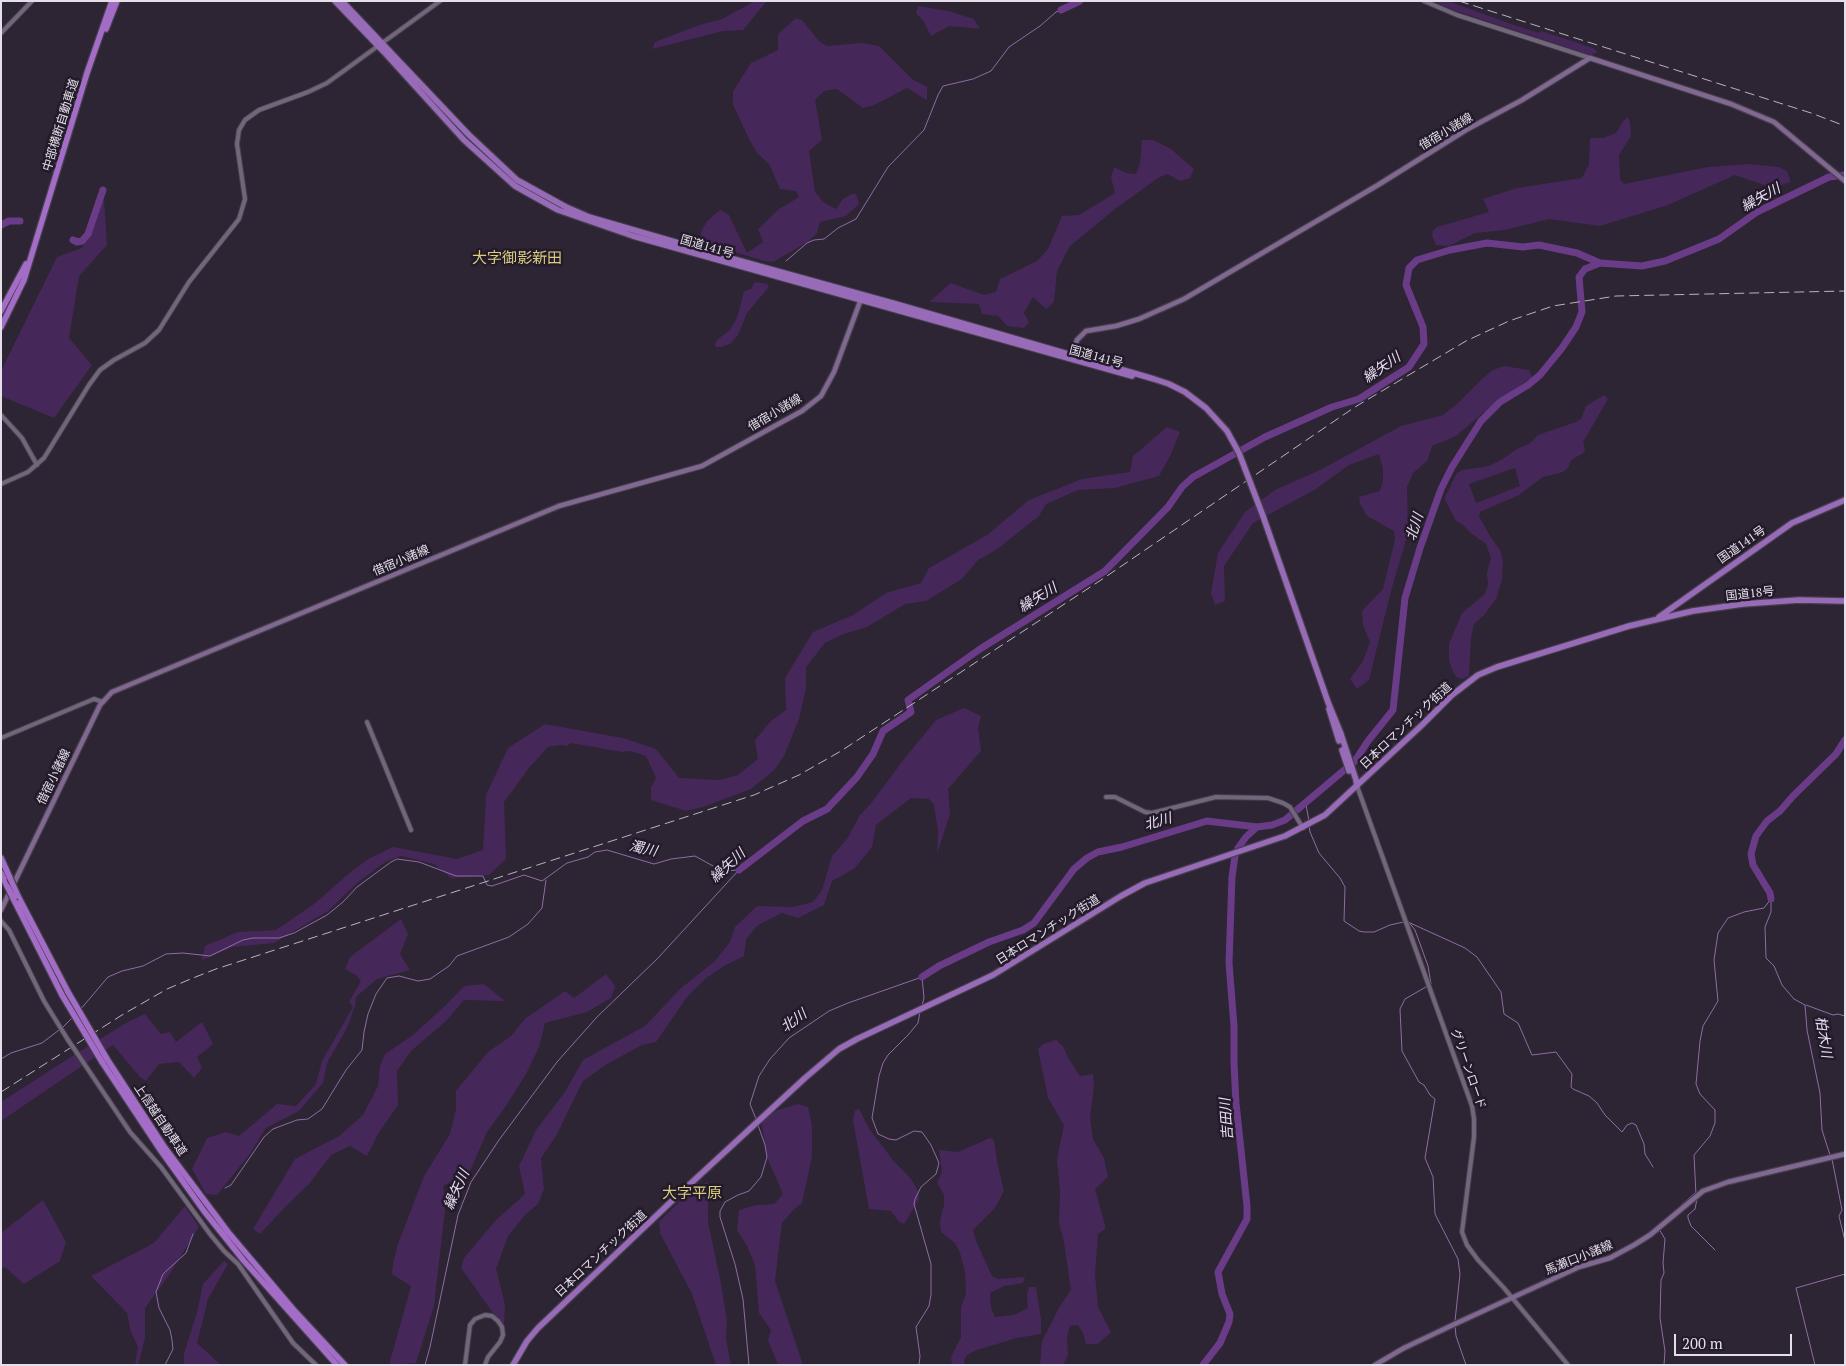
<!DOCTYPE html>
<html>
<head>
<meta charset="utf-8">
<style>
  body { margin:0 }
  #map { position:relative; width:1846px; height:1366px; overflow:hidden; background:#2d2434; font-family:"PT Serif",serif }
  canvas { display:block }
  .frame { position:absolute; inset:0; border:2px solid #e5dfea; pointer-events:none }
  .scale { position:absolute; left:1674px; top:1334px; width:118px; height:22px; box-sizing:border-box; border:2px solid #e5dfea; border-top:0; padding-left:6px; font-size:15px; line-height:18px; white-space:nowrap; color:#e5dfea; -webkit-text-stroke:4px #231a2a; paint-order:stroke }
</style>
</head>
<body>
<div id="map">
<canvas width="1846" height="1366"></canvas>
<div class="frame"></div>
<div class="scale">200 m</div>
</div>
<script>
const g = document.querySelector('canvas').getContext('2d');
g.lineJoin = 'round';
function fill(path, color) { g.fillStyle = color; g.fill(path, 'evenodd'); }
const shape = rows => new Path2D(rows.map(r => 'M' + r).join(''));
function stroke(path, color, width, dash) { g.strokeStyle = color; g.lineWidth = width; g.lineCap = dash ? 'butt' : 'round'; g.setLineDash(dash || []); g.stroke(path); }
function write(font, color, halo, rows, align = 'center') {
  g.font = font + ' "PT Serif","Noto Sans JP",serif'; g.lineWidth = 5; g.setLineDash([]); g.textBaseline = 'middle'; g.strokeStyle = halo; g.fillStyle = color; for (const [text, x, y, turn = 0] of rows) {
    g.save(); g.translate(x, y); g.rotate((+turn || 0) * Math.PI / 180); g.textAlign = isNaN(turn) ? turn : align; if (halo) g.strokeText(text, 0, 0); g.fillText(text, 0, 0); g.restore();
  }
}
fill(shape([
  [755,1,767,1,743,30,723,31,652,49,655,42,699,25,722,19],
  [1433,1,1448,1,1514,25,1539,33,1541,31,1593,48,1598,52,1591,55,1456,11],
  [918,6,948,11,974,19,980,29,949,26,931,36,924,22,916,13],
  [796,18,802,20,819,41,827,46,862,43,879,46,912,79,927,87,927,100,907,88,874,105,863,108,837,89,824,91,815,100,822,140,809,151,815,192,823,202,836,209,843,199,852,194,856,194,859,204,846,216,820,222,817,233,809,241,773,262,764,261,699,241,701,232,707,221,720,210,729,215,747,253,763,242,758,229,779,209,799,197,796,191,780,189,769,164,757,153,749,139,733,105,733,91,751,63,778,50,778,34],
  [1628,117,1630,122,1631,136,1619,155,1620,179,1624,184,1708,167,1748,164,1779,167,1787,171,1791,182,1772,188,1735,175,1668,205,1600,226,1549,219,1505,230,1475,233,1449,246,1436,245,1432,235,1433,231,1437,227,1489,212,1483,199,1517,188,1582,178,1589,164,1590,138,1603,138,1616,133,1624,120],
  [1142,140,1153,140,1171,149,1194,169,1190,178,1180,181,1167,174,1158,178,1115,209,1070,246,1057,271,1054,302,1046,309,1033,297,1024,313,1029,322,1024,328,1007,326,998,316,982,314,979,304,929,302,951,283,984,295,996,292,1000,279,1037,261,1048,249,1062,216,1079,215,1115,193,1111,177,1114,167,1126,173,1136,174,1140,163],
  [104,199,107,245,79,276,69,338,92,365,54,418,1,396,1,371,57,257,82,248],
  [757,282,767,284,769,287,747,313,738,335,730,344,721,347,716,347,715,344,718,339,730,330,737,318,744,291,751,289,754,283],
  [1504,366,1529,370,1532,377,1483,413,1456,436,1432,446,1427,461,1413,473,1407,487,1408,533,1391,591,1369,680,1357,689,1350,679,1363,661,1370,642,1363,625,1362,611,1383,589,1395,539,1394,531,1367,516,1360,504,1359,497,1380,491,1383,480,1383,470,1379,454,1349,465,1316,489,1253,523,1224,566,1225,601,1215,605,1211,593,1218,553,1245,512,1275,490,1320,470,1401,426,1443,415,1458,403,1483,378,1493,370],
  [1604,395,1608,399,1583,442,1585,451,1582,454,1571,460,1568,468,1563,472,1543,477,1519,495,1480,512,1479,516,1490,536,1500,550,1503,561,1502,580,1496,599,1484,615,1474,624,1471,637,1469,676,1462,679,1456,677,1452,670,1449,659,1449,644,1462,613,1485,594,1488,584,1487,573,1491,558,1486,544,1472,534,1462,524,1456,521,1445,500,1445,497,1457,473,1462,470,1489,466,1501,460,1517,449,1529,444,1538,435,1576,422,1581,419,1586,406],
  [1515,468,1520,486,1476,503,1469,484],
  [1167,427,1180,432,1171,454,1159,476,1115,488,1078,490,1046,504,1039,516,996,550,978,560,962,579,926,601,905,604,867,627,841,635,825,643,806,667,806,689,799,719,784,756,774,770,751,789,703,807,686,811,651,800,651,788,656,778,646,756,630,751,622,752,571,743,567,746,560,745,548,747,529,768,504,802,506,859,489,875,451,878,434,864,401,856,385,862,357,883,328,911,274,943,233,947,202,960,205,946,238,932,276,930,314,904,353,870,370,858,393,847,457,859,483,850,486,795,508,748,545,724,623,738,656,749,679,778,719,780,738,775,758,759,755,740,771,721,786,710,785,678,813,632,853,615,886,593,921,583,929,568,987,535,1029,500,1082,479,1130,472,1133,456],
  [964,708,981,716,978,728,981,751,948,789,950,814,937,854,938,831,934,805,929,799,911,798,876,825,872,847,854,869,832,881,824,905,798,918,782,913,758,925,746,939,744,956,724,966,706,978,687,997,656,1042,642,1045,607,1064,583,1081,556,1136,541,1158,544,1189,538,1204,525,1215,508,1236,496,1269,505,1305,504,1325,493,1313,461,1268,464,1258,495,1221,525,1194,519,1166,536,1130,565,1092,583,1060,645,1026,681,988,715,961,730,942,735,927,757,906,793,907,813,902,822,890,832,856,847,839,860,815,872,802,904,759,936,720],
  [401,919,408,934,400,954,410,970,377,979,356,997,355,1006,347,1028,327,1063,323,1083,299,1111,266,1128,249,1155,217,1195,206,1194,192,1169,207,1138,226,1132,239,1136,277,1104,296,1106,316,1084,322,1061,353,1007,349,1002,361,981,357,976,345,969,350,957],
  [606,974,615,986,611,998,587,1012,545,1023,539,1047,526,1074,506,1106,487,1132,470,1171,443,1186,446,1201,434,1306,416,1363,389,1365,411,1286,392,1274,393,1263,398,1244,424,1176,450,1134,456,1109,456,1091,488,1052,511,1036,526,1018,565,991,574,998],
  [484,984,505,1001,464,1000,446,1021,411,1051,397,1071,398,1105,378,1134,367,1156,350,1146,331,1155,309,1184,285,1207,260,1234,253,1229,295,1159,339,1136,363,1115,378,1086,380,1066,385,1054,413,1035,447,1004,464,986],
  [145,1014,161,1034,170,1032,176,1042,202,1022,213,1044,197,1057,202,1068,194,1078,179,1062,159,1064,146,1081,140,1077,113,1045,1,1121,1,1102,66,1060,126,1023],
  [1056,1040,1063,1046,1069,1059,1080,1076,1093,1074,1094,1086,1090,1118,1093,1139,1104,1158,1108,1177,1095,1189,1105,1225,1105,1229,1098,1234,1095,1275,1098,1307,1111,1332,1098,1344,1086,1344,1083,1333,1078,1325,1070,1326,1067,1337,1068,1355,1063,1365,1040,1365,1042,1341,1060,1306,1071,1290,1064,1242,1059,1223,1060,1191,1057,1159,1064,1125,1048,1098,1038,1049,1043,1044],
  [798,1104,808,1107,812,1126,812,1157,802,1203,794,1209,782,1223,775,1281,803,1365,778,1365,768,1340,771,1330,759,1313,755,1265,747,1246,737,1230,739,1210,756,1205,774,1204,783,1194,767,1157,761,1118,778,1110],
  [859,1109,870,1130,893,1160,911,1179,918,1191,919,1199,904,1224,899,1222,891,1211,869,1209,853,1120,855,1110],
  [990,1138,994,1140,997,1161,1004,1191,995,1208,973,1230,976,1241,992,1276,998,1279,1025,1277,1023,1283,1004,1286,990,1293,991,1308,995,1317,1014,1315,1028,1308,1027,1294,1029,1287,1036,1287,1041,1319,1041,1334,1017,1338,977,1350,967,1355,964,1360,965,1365,952,1365,951,1357,961,1337,961,1308,966,1293,965,1272,960,1253,955,1243,941,1232,940,1221,944,1205,944,1195,937,1182,942,1172,939,1150,958,1152],
  [708,1182,708,1222,721,1284,727,1321,726,1339,731,1365,716,1365,692,1294,660,1233,659,1222,691,1190],
  [43,1200,66,1242,60,1261,24,1284,5,1267,1,1268,1,1233],
  [185,1206,199,1227,169,1275,145,1308,145,1338,138,1365,135,1365,138,1347,131,1332,127,1313,91,1276,154,1243],
  [224,1261,228,1264,208,1299,197,1343,221,1365,184,1365,184,1354,197,1312,203,1284]
]), '#46275a');
stroke(shape([
  [786,261,807,243,814,240,824,239,838,228,856,219,888,167,924,130,938,95,943,86,973,79,991,71,1009,47,1040,26,1056,12,1061,10],
  [1307,802,1306,805,1309,821],
  [1309,825,1310,832,1319,853,1340,878,1345,887,1344,921,1359,931,1364,932,1374,932,1390,925,1408,921,1415,930,1428,966,1431,984,1405,999,1400,1009,1402,1051,1419,1082,1424,1085,1430,1095,1435,1099,1425,1158,1433,1177,1435,1214,1458,1259,1460,1274,1455,1321],
  [1771,900,1771,912,1765,927,1766,958,1774,966,1782,985,1794,999,1805,1005,1807,1030,1820,1093,1822,1130,1830,1155],
  [1408,922,1465,948,1477,957,1501,992,1504,1014,1518,1023,1532,1055,1556,1052,1572,1074,1571,1087,1573,1089,1589,1096,1597,1103,1605,1115,1622,1132,1627,1125,1632,1123,1636,1125,1644,1144,1645,1154,1653,1167],
  [1806,1005,1833,1015,1838,1014,1845,1016],
  [80,1010,108,977,122,971,143,966,166,954,183,953,210,956,243,940,253,938,279,938,294,933,327,915,343,902,357,887,391,862,397,859,419,862,456,876,483,876,487,885,492,886,524,875,542,881,567,863,588,857,595,852,607,850,654,864,671,859,695,856,722,871,739,870],
  [62,1028,72,1018],
  [1,1059,11,1053,42,1043,59,1030],
  [756,1119,750,1104,759,1076,770,1059,789,1038,829,1011,848,1003,922,977,924,998,922,1006],
  [1832,1159,1842,1210,1839,1216,1845,1241],
  [225,1188,231,1185,264,1137,273,1129,297,1120,308,1119,322,1109,346,1070,362,1050,364,1032,368,1014,376,994,387,978,399,976,418,981,430,979,449,966,457,956,509,937,528,924,542,908,546,880],
  [1696,1195,1694,1155,1710,1136,1715,1123,1715,1110,1700,1094,1696,1084,1700,1041,1703,1026,1718,1001,1714,960,1718,933,1728,918,1744,912,1764,908,1771,899],
  [1697,1199,1695,1209,1688,1215,1688,1218,1691,1226,1715,1250],
  [1659,1225,1695,1193],
  [1659,1229,1665,1239,1663,1263,1664,1273,1661,1280,1660,1318,1665,1351,1664,1365],
  [1455,1325,1456,1336,1466,1365],
  [165,1365,173,1349,172,1340,170,1330,159,1308,156,1292,163,1274,186,1253,193,1234],
  [425,1365,430,1347,458,1215,471,1182,499,1140,557,1062,597,1017,658,958,738,871],
  [749,1365,743,1299,735,1264,720,1217,720,1211,725,1202,738,1195,749,1191,761,1177,767,1157,765,1145,758,1125],
  [919,1365,920,1356,916,1327,929,1306,931,1295,931,1264,914,1204,915,1199,921,1187,936,1174,939,1163,931,1145,922,1132,914,1131,896,1140,889,1139,878,1134,872,1118,879,1076,883,1063,888,1055,908,1035,918,1023,920,1012],
  [1815,1365,1796,1288,1845,1274]
]), '#8f6da5', 1);
stroke(shape([
  [1061,10,1080,1],
  [1,225,9,221,20,221],
  [73,240,77,242,82,241,88,234,103,190],
  [1238,848,1246,837,1257,827],
  [739,870,803,821,827,809,857,777,873,754,883,731,911,712,908,700,980,649,1105,571,1168,507,1182,487,1193,477,1265,437,1332,407,1359,399,1409,367,1424,344,1423,327,1406,285,1409,268,1417,260,1450,250,1487,243,1523,247,1539,245,1577,253,1600,263,1642,266,1665,261,1719,239,1757,212,1829,177,1845,175],
  [1771,899,1770,893,1753,865,1751,854,1756,836,1767,821,1780,811,1793,796,1836,754,1845,740],
  [922,977,939,966,989,942,1023,930,1034,923,1074,869,1087,858,1098,852,1122,847,1207,821,1257,827,1272,825,1285,820,1355,761,1368,741,1393,710,1405,598,1420,548,1441,489,1452,467,1481,421,1500,402,1528,385,1540,375,1562,348,1576,327,1582,312,1579,277,1585,269,1600,263],
  [1203,1365,1220,1343,1229,1322,1230,1314,1222,1294,1218,1272,1247,1219,1247,1206,1236,1103,1234,1063,1234,1026,1229,963,1232,877,1235,856]
]), '#6a3c88', 7);
const tertiary = shape([
  [1424,1,1457,15,1590,58],
  [1,33,32,1],
  [1,415,22,438,37,465],
  [1,484,28,472,44,458,89,385,100,370,114,360,145,343,159,330,189,282,239,219,245,199,237,144,239,130,245,120,259,110,308,92,327,83,440,1],
  [367,722,411,830],
  [1,738,94,699,103,702],
  [1357,786,1472,1106,1474,1119,1474,1137,1462,1232,1467,1245,1478,1260,1504,1288,1568,1365],
  [1106,797,1115,797,1145,812,1152,813,1216,797,1268,798,1283,803,1290,807,1303,828],
  [1,921,9,930,44,1001,68,1040],
  [77,1053,130,1132,161,1167,210,1234,224,1251,238,1264,293,1343,316,1365],
  [465,1365,470,1325,475,1319,485,1315,492,1316,498,1321,502,1327,503,1335,500,1342,488,1357,485,1365]
]);
const secondary = shape([
  [1071,357,1077,340,1086,331,1116,326,1139,319,1184,299,1378,185,1466,130,1522,100,1590,58,1731,104,1774,122,1845,181],
  [1,910,100,705,112,692,559,506,702,466,802,411,821,396,834,372,861,299],
  [1375,1365,1404,1348,1457,1323,1579,1267,1610,1258,1634,1245,1650,1235,1703,1191,1728,1182,1845,1154]
]);
const trunk = shape([
  [335,1,384,52,464,140,515,186,558,210,633,236,1132,376],
  [342,1,469,135,517,180,566,207,589,217,737,260,896,304,1154,379,1169,384,1185,392],
  [1263,516,1328,702,1341,734,1356,780,1357,786],
  [1659,617,1792,523,1845,500],
  [1329,709,1339,741],
  [1342,750,1349,771],
  [513,1365,527,1341,538,1328,676,1197,805,1078,839,1049,857,1039,993,975,1121,896,1145,883,1285,836,1325,815,1422,725,1452,695,1478,675,1497,667,1629,626,1693,611,1743,604,1799,600,1845,601]
]);
const motorway = shape([
  [106,29,117,1],
  [1,311,26,264],
  [1,327,24,280,87,73,112,1],
  [1,858,10,878],
  [1,873,7,886],
  [18,896,68,992],
  [15,902,62,995],
  [107,1059,165,1148,228,1232,293,1309,345,1365],
  [102,1062,161,1151,204,1211,244,1261,337,1365]
]);
stroke(tertiary, '#473f4d', 6);
stroke(secondary, '#473f4d', 7);
stroke(trunk, '#473f4d', 8);
stroke(motorway, '#473f4d', 8);
stroke(tertiary, '#72677a', 4);
stroke(secondary, '#806891', 4.5);
stroke(trunk, '#986bb8', 5.5);
stroke(motorway, '#a26cc7', 5.5);
stroke(shape([
  [1459,1,1811,113,1845,126],
  [1,1092,122,1015,167,989,193,978,216,969,729,803,754,795,799,775,841,751,1101,580,1355,407,1466,341,1509,321,1553,306,1616,296,1845,291]
]), '#bab4c0', 1, [10, 5]);
const tertiaryBridge = shape([
  [68,1040,77,1053]
]);
const trunkBridge = shape([
  [1185,392,1206,408,1227,431,1239,453,1263,516]
]);
const motorwayBridge = shape([
  [10,878,18,896],
  [7,886,15,902],
  [68,992,107,1059],
  [62,995,102,1062]
]);
stroke(tertiaryBridge, '#473f4d', 6, []);
stroke(trunkBridge, '#473f4d', 8, []);
stroke(motorwayBridge, '#473f4d', 8, []);
stroke(tertiaryBridge, '#72677a', 4);
stroke(trunkBridge, '#986bb8', 5.5);
stroke(motorwayBridge, '#a26cc7', 5.5);
write('12px', '#e5dfea', '#231a2a', [
  ["中部横断自動車道",61,125,-73],
  ["借宿小諸線",1446,132,-31],
  ["国道141号",707,247,16],
  ["国道141号",1096,357,15],
  ["借宿小諸線",775,413,-31],
  ["国道141号",1742,545,-35],
  ["借宿小諸線",401,561,-23],
  ["国道18号",1750,594,-6],
  ["日本ロマンチック街道",1406,726,-43],
  ["借宿小諸線",54,777,-64],
  ["日本ロマンチック街道",1048,930,-32],
  ["グリーンロード",1468,1069,71],
  ["上信越自動車道",160,1120,56],
  ["日本ロマンチック街道",601,1254,-43],
  ["馬瀬口小諸線",1579,1258,-22]
]);
write('italic 14px', '#eadff4', '#231a2a', [
  ["繰矢川",1761,198,-29],
  ["繰矢川",1382,368,-35],
  ["北川",1415,527,-72],
  ["繰矢川",1038,598,-32],
  ["北川",1158,822,-16],
  ["濁川",643,849,12],
  ["繰矢川",728,866,-43],
  ["北川",794,1021,-36],
  ["柏木川",1823,1037,81],
  ["吉田川",1227,1119,-94],
  ["繰矢川",457,1190,-66]
]);
write('15px', '#dacd7f', '#231a2a', [
  ["大字御影新田",517,259],
  ["大字平原",692,1194]
]);
</script>
</body>
</html>
